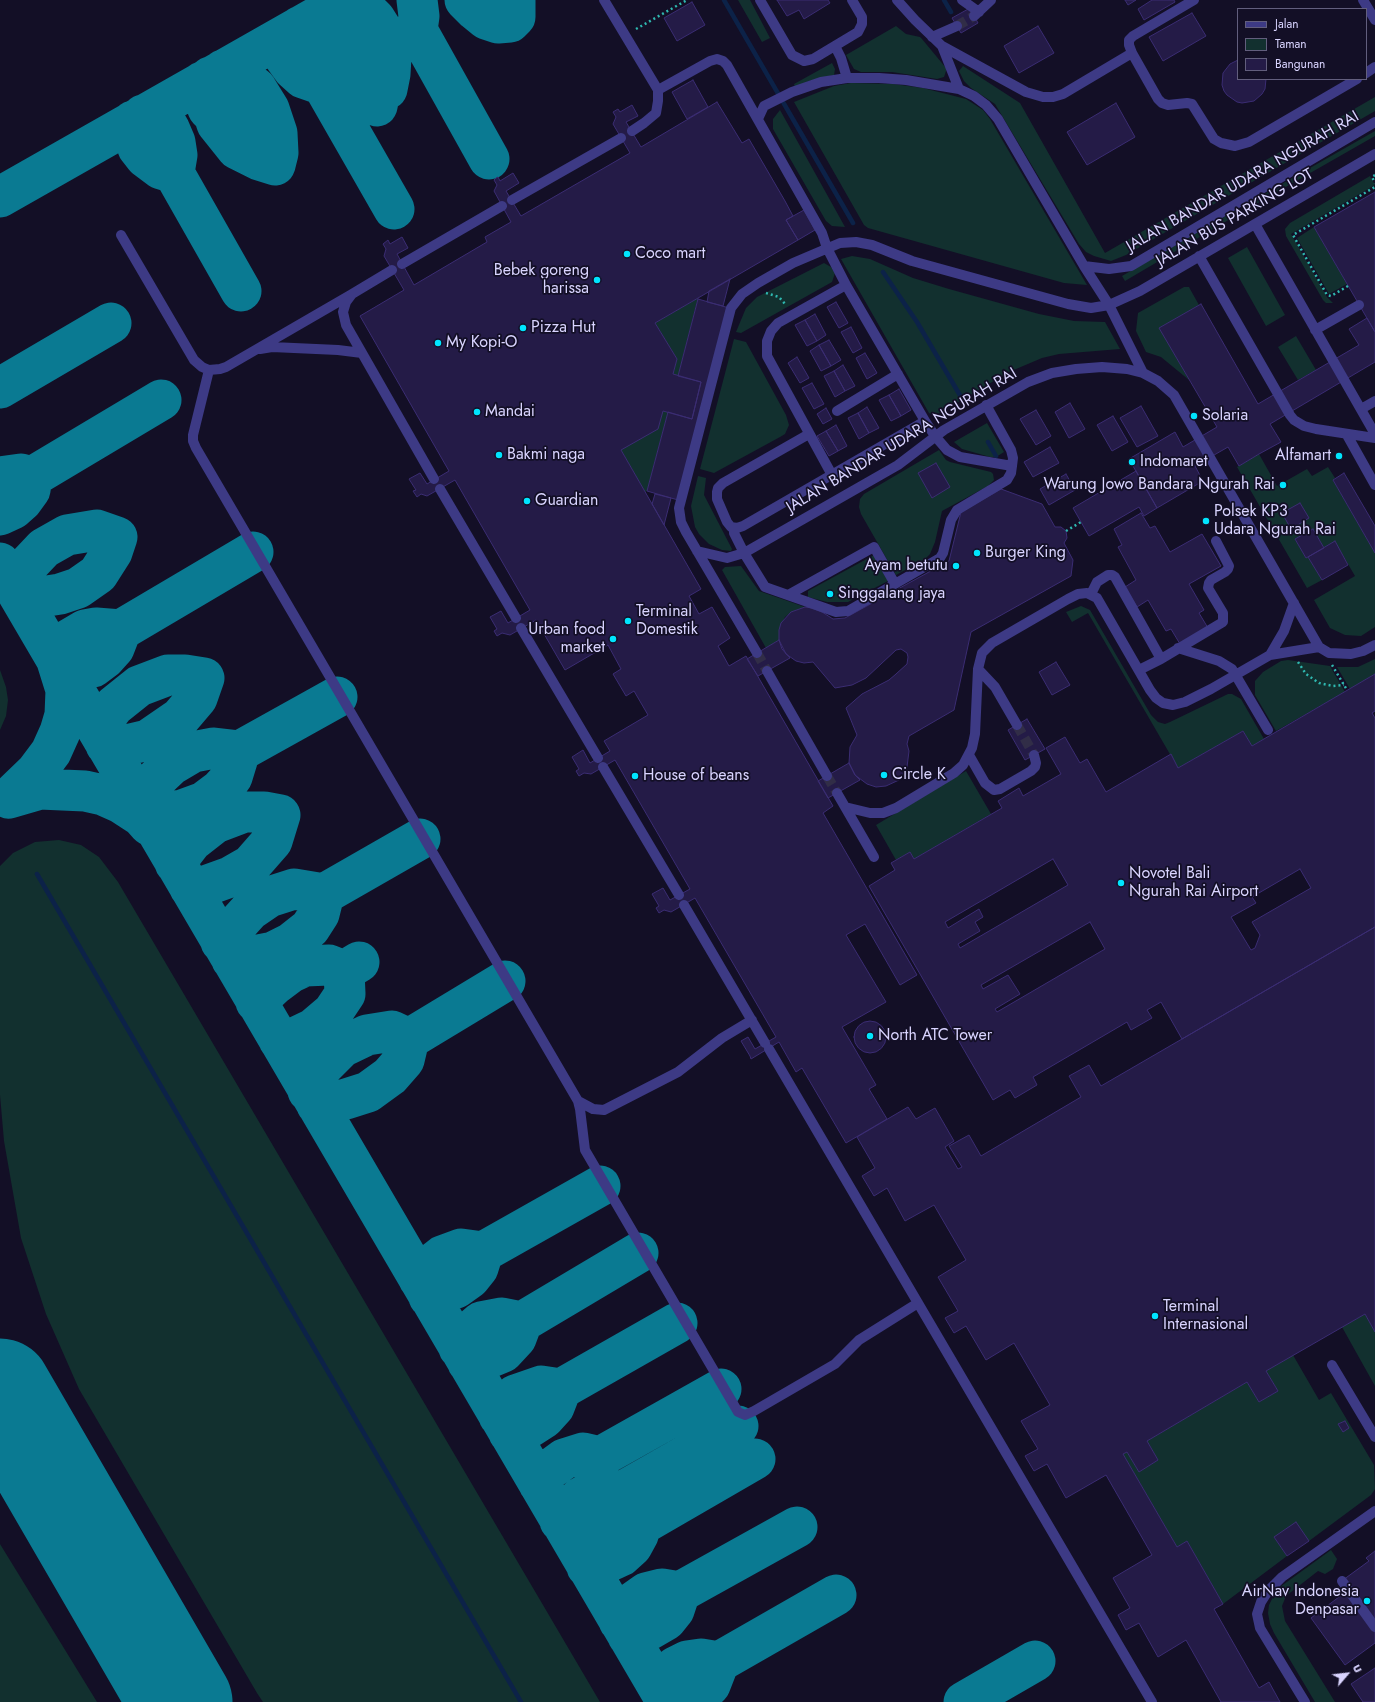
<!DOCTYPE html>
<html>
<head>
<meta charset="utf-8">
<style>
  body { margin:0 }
  #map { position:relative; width:1375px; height:1702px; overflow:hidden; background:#130f26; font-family:Jost,sans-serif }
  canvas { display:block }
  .legend { position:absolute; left:1237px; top:8px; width:130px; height:72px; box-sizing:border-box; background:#130f26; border:1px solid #625e7d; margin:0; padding:5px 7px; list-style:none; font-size:12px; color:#d9d4ff }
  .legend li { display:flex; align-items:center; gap:8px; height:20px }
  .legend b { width:20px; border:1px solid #625e7d }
  .north { position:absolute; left:1327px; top:1654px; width:40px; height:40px; -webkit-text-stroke:3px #130f26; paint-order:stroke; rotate:62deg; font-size:11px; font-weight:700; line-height:16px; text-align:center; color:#d9d4ff }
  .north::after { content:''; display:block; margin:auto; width:14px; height:18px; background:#d9d4ff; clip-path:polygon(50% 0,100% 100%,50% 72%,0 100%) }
</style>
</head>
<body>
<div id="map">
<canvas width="1375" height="1702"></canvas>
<ul class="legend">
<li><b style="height:5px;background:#3d3a85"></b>Jalan</li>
<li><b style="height:11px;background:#12302f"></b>Taman</li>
<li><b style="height:11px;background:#241b47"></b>Bangunan</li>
</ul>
<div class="north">U</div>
</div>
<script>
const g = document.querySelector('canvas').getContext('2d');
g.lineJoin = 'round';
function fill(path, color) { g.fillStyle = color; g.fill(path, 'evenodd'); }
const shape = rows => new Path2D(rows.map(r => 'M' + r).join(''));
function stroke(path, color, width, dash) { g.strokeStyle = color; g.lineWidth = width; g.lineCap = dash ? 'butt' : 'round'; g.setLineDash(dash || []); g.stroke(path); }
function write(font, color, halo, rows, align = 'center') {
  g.font = font + ' Jost,sans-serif'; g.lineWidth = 3.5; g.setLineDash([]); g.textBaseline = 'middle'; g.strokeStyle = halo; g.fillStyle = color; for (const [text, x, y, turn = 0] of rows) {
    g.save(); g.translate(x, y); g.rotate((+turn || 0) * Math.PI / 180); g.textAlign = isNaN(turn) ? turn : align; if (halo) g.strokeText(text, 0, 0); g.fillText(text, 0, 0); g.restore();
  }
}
fill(shape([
  [738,0,750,0,770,38,762,42],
  [896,26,906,34,920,37,922,39,946,68,946,71,944,77,937,79,892,72,861,72,854,69,846,55],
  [832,63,835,69,834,75,809,81,795,87,794,84],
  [963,66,1020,103,1105,253,1375,97,1375,111,1126,255,1111,261,1094,256,1086,252,1079,244,995,104,971,88,964,81,959,71],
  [851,83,893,84,923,88,966,99,983,110,990,119,1087,285,1064,283,868,228,864,225,794,102,834,86],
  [780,110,845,227,832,226,826,221,773,129,773,119],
  [1375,131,1375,136,1256,204,1252,201],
  [1370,176,1375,185,1291,234,1327,297,1333,303,1326,303,1323,300,1286,236,1285,229,1290,223],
  [1236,210,1237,215,1125,281,1122,276],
  [1314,227,1347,284,1329,294,1297,238],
  [1247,247,1285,315,1266,326,1228,258],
  [852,256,870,259,913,278,949,289,1039,314,1074,321,1105,322,1120,349,1059,354,1042,358,1009,372,935,416,929,413,841,259],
  [824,263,831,267,835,273,832,282,741,333,736,332,746,308,757,297],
  [1184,287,1189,287,1190,289,1199,305,1160,328,1189,380,1161,357,1146,352,1136,331,1138,313],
  [698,298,678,376,673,374,677,359,655,323],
  [1296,336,1316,370,1298,380,1278,347],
  [734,339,746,342,786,415,789,425,785,434,780,437,714,473,700,469],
  [663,411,668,412,647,491,645,492,621,450],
  [987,423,1004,452,996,457,990,457,962,449,954,442],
  [939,450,946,460,950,462,991,472,993,474,994,480,988,486,942,511,935,542,930,554,925,559,896,575,861,514,859,507,860,499,864,494],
  [1259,454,1277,486,1307,469,1312,476,1328,467,1335,478,1333,480,1375,553,1375,627,1361,636,1345,635,1330,628,1314,600,1355,576,1335,542,1324,548,1313,529,1295,539,1306,558,1308,557,1322,580,1307,588,1237,467],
  [698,476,706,478,704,495,732,549,731,551,722,550,709,544,699,534,695,527,691,506],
  [874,555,888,581,848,602,827,602,808,597,808,591],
  [741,566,759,591,805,607,791,612,785,617,779,630,779,640,766,648,722,570,725,567],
  [1081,606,1090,610,1151,715,1158,722,1165,724,1170,722,1228,694,1232,694,1241,699,1264,739,1252,746,1243,731,1178,768,1088,613,1072,622,1066,612],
  [1375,659,1375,674,1350,689,1337,667,1358,667],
  [1288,660,1330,666,1345,692,1276,731,1255,695,1255,681,1263,672,1281,661],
  [0,670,6,687,8,700,6,716,0,730],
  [966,771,991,814,914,859,910,852,896,860,876,825],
  [59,840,81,845,99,857,118,882,600,1702,263,1702,257,1693,79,1389,46,1314,21,1238,4,1141,0,1095,0,866,13,853,35,842],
  [1365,1314,1375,1332,1375,1386,1342,1327],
  [1293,1355,1319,1400,1331,1393,1374,1465,1375,1489,1371,1495,1309,1541,1274,1537,1287,1556,1223,1604,1187,1541,1177,1547,1123,1454,1127,1452,1139,1472,1158,1460,1147,1441,1247,1382,1259,1402,1278,1391,1266,1371],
  [0,1544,97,1702,0,1702],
  [1331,1550,1337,1559,1333,1569,1325,1574,1318,1571,1286,1596,1282,1606,1285,1621,1335,1702,1315,1702,1274,1633,1270,1624,1268,1613,1269,1605,1274,1595,1280,1587]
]), '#12302f');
stroke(shape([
  [724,0,853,223],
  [944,0,951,12],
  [883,272,917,322,961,397],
  [988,442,996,456],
  [37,874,521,1702]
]), '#0c2248', 4.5);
stroke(shape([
  [417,0,419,16,417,30,489,159],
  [465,0,475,10,486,19,498,23,510,22,515,17,515,0],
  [299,27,315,38,322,50,326,73,343,90,360,100,377,106,381,87,379,65,372,48,357,28,339,13,326,12,325,22,329,41,342,63,352,73,374,84,381,87,387,89,390,74,391,57,387,38,375,19,362,6,352,0],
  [283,37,282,46,285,58,293,69,303,78,323,85,326,73],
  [202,82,204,99,208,109,214,115,229,126,243,132,248,115,243,100,237,87,227,79,210,77,212,104,214,115,217,124,237,149,259,160,275,165,278,153,277,133,269,109,256,88,239,75,223,70],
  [323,85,394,209],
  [143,115,162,121,169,128,175,142,177,155,174,173,241,291],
  [133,121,134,136,138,148,145,157,161,169,174,173],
  [0,197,324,13],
  [0,388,111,323],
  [0,477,21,474,32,477,161,400],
  [0,515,13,509,22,501,30,490,32,477],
  [0,563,667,1702],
  [15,588,26,567,44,548,67,535,97,530,117,537,112,552,98,574,78,588,60,594,22,600],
  [121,630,253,552],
  [64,673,93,667,105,658,114,648,121,630,96,628,85,630,68,640,56,658,66,690,65,715,60,732,51,752,36,772,9,798,40,789,85,791,103,795,121,803,141,816,149,825],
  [97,728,114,706,139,686,168,675,185,675,204,678,197,698,180,718,148,740,131,744,106,745],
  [140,803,152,783,171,765,193,752,214,748,240,751,337,697],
  [147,815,182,810,204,802,220,790,232,777,240,751],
  [175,863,192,841,215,823,244,812,264,812,280,815,272,841,251,865,230,877,205,886,190,888],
  [221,942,250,910,269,897,294,889,324,894,420,839],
  [232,960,273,952,291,943,310,928,319,914,324,894],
  [256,1002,274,985,290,973,305,966,329,965,344,971,359,962],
  [279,1040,292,1039,313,1029,333,1012,345,994,344,971],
  [308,1091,321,1068,342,1047,367,1035,392,1031,409,1039,505,981],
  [317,1105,346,1099,368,1092,390,1076,404,1060,409,1039],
  [419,1279,428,1267,442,1256,461,1249,483,1252,600,1186],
  [429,1297,456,1288,470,1278,478,1268,483,1252],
  [459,1348,466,1335,481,1322,502,1318,522,1322,638,1253],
  [468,1363,491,1357,503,1352,516,1338,522,1322],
  [0,1382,27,1437],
  [499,1416,506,1404,515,1395,541,1386,561,1389,677,1323],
  [509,1433,530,1427,544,1418,554,1407,561,1389],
  [539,1484,549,1470,564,1459,583,1453,600,1457,721,1389],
  [560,1521,569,1509,580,1498,592,1491,607,1488,620,1493,738,1426],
  [579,1552,586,1541,602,1527,622,1522,641,1525,755,1459],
  [587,1567,608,1562,621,1556,632,1546,638,1535,641,1525],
  [619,1621,629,1605,646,1593,662,1589,680,1592,797,1527],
  [628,1636,647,1631,666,1620,674,1610,680,1592],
  [657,1685,675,1667,687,1661,701,1659,719,1662,836,1595],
  [666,1701,676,1702,688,1700,701,1694,710,1685,719,1662],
  [964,1702,1035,1661]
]), '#0a7a92', 41);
stroke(shape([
  [0,1390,181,1702]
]), '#0a7a92', 103);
const building = shape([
  [777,0,828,0,830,3,804,19,799,10,787,16,777,0],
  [1125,0,1136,0,1128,5,1125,0],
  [1152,0,1174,0,1175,2,1144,20,1138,9,1152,0],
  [692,2,705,25,677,41,664,18,692,2],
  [970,8,978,23,961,33,952,18,970,8],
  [1192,13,1206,36,1163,61,1149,37,1192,13],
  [1038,26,1054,53,1019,73,1004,46,1038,26],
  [1238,60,1238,79,1266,79,1265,89,1262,94,1254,101,1242,103,1237,102,1227,95,1224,91,1222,85,1223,73,1230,64,1238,60],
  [693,80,708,107,687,119,672,92,693,80],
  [717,102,742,143,749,139,785,201,793,216,786,220,798,240,655,323,677,359,673,374,701,382,692,419,663,411,658,429,621,450,701,589,689,596,699,614,712,607,730,638,718,646,729,666,746,656,833,806,823,813,917,975,900,985,865,924,846,935,886,1002,842,1027,876,1085,869,1089,887,1119,846,1143,802,1068,796,1072,779,1042,751,1059,750,1056,741,1041,748,1037,755,1049,776,1037,695,898,671,912,664,910,659,913,656,908,659,906,652,894,663,888,670,900,690,889,615,760,591,774,584,773,579,776,576,771,579,769,572,757,583,750,590,763,610,751,604,741,648,715,634,691,626,696,613,674,621,669,608,645,565,670,536,620,510,635,502,633,497,636,494,631,497,629,490,617,501,611,508,623,530,610,455,480,427,496,421,494,417,497,413,491,416,490,409,479,420,473,427,484,449,471,360,316,404,290,384,256,386,249,383,244,388,240,390,244,402,237,408,248,397,254,414,285,487,242,485,237,511,222,494,191,497,185,494,180,496,178,498,177,500,181,513,173,519,183,506,191,521,216,630,153,613,124,616,117,613,112,618,109,620,112,632,105,638,116,626,122,641,147,717,102],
  [1116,103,1135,137,1087,165,1067,132,1116,103],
  [1375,192,1375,332,1314,227,1375,192],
  [804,210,815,230,798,240,786,220,804,210],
  [730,279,723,306,707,302,709,291,730,279],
  [698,299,729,308,678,500,647,491,668,412,692,419,701,382,678,376,698,299],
  [836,302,848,323,839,328,827,307,836,302],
  [1201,304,1258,404,1359,345,1349,329,1367,318,1375,332,1375,362,1270,424,1281,442,1259,454,1239,466,1228,447,1195,466,1203,481,1157,508,1129,459,1175,432,1183,447,1217,427,1159,328,1201,304],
  [815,314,826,335,817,341,805,320,815,314],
  [805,320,817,341,807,346,795,325,805,320],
  [851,327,862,348,853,353,841,332,851,327],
  [829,340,841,360,831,366,819,345,829,340],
  [819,345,831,366,821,371,810,351,819,345],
  [865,353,877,373,867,379,856,358,865,353],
  [797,357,809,378,800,383,788,363,797,357],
  [843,365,855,386,845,391,834,371,843,365],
  [834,371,845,391,835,397,824,376,834,371],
  [812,383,824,404,814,409,802,388,812,383],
  [899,389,911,410,901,416,889,395,899,389],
  [889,395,901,416,891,421,879,400,889,395],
  [1070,403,1085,429,1069,438,1055,412,1070,403],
  [1141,406,1158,436,1137,447,1120,418,1141,406],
  [867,407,879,428,869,433,858,413,867,407],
  [826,408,832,419,823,424,817,414,826,408],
  [1036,410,1051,436,1036,445,1020,419,1036,410],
  [858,413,869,433,859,439,848,418,858,413],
  [1113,416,1128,442,1112,451,1097,425,1113,416],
  [836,425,847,446,838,451,826,431,836,425],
  [826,431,838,451,829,456,817,436,826,431],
  [1050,447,1059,463,1033,477,1024,462,1050,447],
  [936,463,950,487,932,498,918,473,936,463],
  [1136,471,1157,508,1144,516,1139,507,1089,536,1073,508,1136,471],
  [1344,473,1375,526,1375,553,1333,480,1344,473],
  [1066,474,1075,490,1049,505,1040,489,1066,474],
  [1001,489,1042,504,1055,527,1061,527,1066,531,1067,538,1064,543,1073,560,1071,576,971,632,954,710,909,736,907,744,909,751,907,767,899,780,886,786,876,787,867,784,855,775,849,763,850,747,857,735,846,708,862,694,889,680,896,674,907,664,908,657,907,653,901,649,896,650,866,678,852,685,835,688,813,662,804,663,796,661,786,654,779,640,779,630,781,623,791,612,805,607,812,608,822,612,833,619,845,618,949,561,961,512,1001,489],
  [655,494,671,498,664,525,652,504,655,494],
  [1300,503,1309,518,1291,529,1282,513,1300,503],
  [1141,513,1150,528,1155,526,1170,552,1202,534,1221,566,1189,584,1204,610,1199,613,1208,628,1180,644,1171,629,1166,631,1148,600,1137,607,1125,587,1136,580,1118,547,1122,545,1114,529,1141,513],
  [1313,529,1324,548,1306,558,1295,539,1313,529],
  [1335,541,1348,565,1322,580,1308,557,1335,541],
  [779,640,782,649,790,658,758,676,747,659,779,640],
  [1056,662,1070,685,1052,695,1039,672,1056,662],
  [1375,674,1375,711,1372,713,1375,718,1375,927,1182,1039,1161,1002,1147,1010,1152,1018,1131,1030,1127,1022,1033,1077,1037,1085,1015,1098,1010,1090,993,1100,869,886,895,870,891,863,910,852,914,859,1002,808,998,801,1019,788,1023,796,1061,774,1046,748,1065,737,1080,763,1087,759,1106,792,1171,754,1178,768,1243,731,1252,746,1375,674],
  [1053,859,1068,885,960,948,958,944,980,931,975,922,983,917,979,909,948,928,945,922,1053,859],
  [1300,869,1311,888,1252,922,1260,935,1255,948,1251,950,1231,917,1256,903,1252,897,1300,869],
  [1090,922,1105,949,997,1012,995,1009,1020,994,1008,975,983,989,981,985,1090,922],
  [1027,719,1045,749,1025,760,1008,730,1027,719],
  [849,763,855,775,860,780,828,798,818,781,849,763],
  [1375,927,1375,1332,1365,1314,1266,1371,1278,1391,1259,1402,1247,1382,1147,1441,1158,1460,1139,1472,1127,1452,1123,1454,1177,1547,1187,1541,1223,1604,1214,1609,1259,1688,1269,1682,1280,1702,1221,1702,1186,1640,1158,1657,1139,1623,1126,1630,1118,1615,1130,1608,1113,1578,1152,1555,1106,1475,1066,1498,1047,1464,1034,1471,1025,1456,1038,1449,1021,1421,1050,1405,1014,1343,986,1360,966,1326,954,1333,945,1318,958,1311,938,1277,966,1260,934,1205,905,1221,887,1188,874,1196,862,1176,875,1168,857,1137,908,1107,916,1119,935,1108,954,1141,945,1147,958,1169,962,1167,949,1146,969,1135,981,1156,1081,1097,1069,1076,1089,1065,1101,1086,1375,927],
  '854 1037a16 16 0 1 1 32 0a16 16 0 1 1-32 0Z',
  [1345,1421,1349,1428,1343,1432,1338,1424,1345,1421],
  [1296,1522,1309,1541,1287,1556,1274,1537,1296,1522],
  [1375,1551,1375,1623,1343,1580,1369,1561,1366,1558,1375,1551],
  [1347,1591,1375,1629,1375,1643,1345,1665,1311,1618,1347,1591],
  [1375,1668,1375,1702,1363,1702,1351,1684,1375,1668]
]);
fill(building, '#241b47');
stroke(building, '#3b2d73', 1);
stroke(shape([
  [957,26,974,16],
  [757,653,767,671],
  [1017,725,1034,755],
  [827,776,837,793]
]), '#312d47', 10, [10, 5]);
stroke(shape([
  [636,29,687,0],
  [1375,175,1372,177,1375,183],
  [1348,286,1331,296,1327,295,1293,235,1375,187],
  [766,293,779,297,786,305],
  [1066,531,1081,522],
  [1298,662,1306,674,1319,683,1333,686,1344,685],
  [1332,665,1347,690]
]), '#2fb8b0', 2.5, [2, 3]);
stroke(shape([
  [604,0,658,90,658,101,656,113,644,123,632,131],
  [760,0,792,55,804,61,813,59,858,32,862,24,862,17,852,0],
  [897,0,915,20,942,46,1026,92,1043,97,1053,97,1063,94,1132,53,1158,99,1162,103,1168,105,1187,103,1192,104,1214,139,1221,143,1235,146,1249,142,1357,79],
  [962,0,979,12],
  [1363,0,1375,20],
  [974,16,991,0],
  [932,37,957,26],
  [835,46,841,58,847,78],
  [942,46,959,89],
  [1132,53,1129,45,1129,40,1133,36,1194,0],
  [1366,73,1375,67],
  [658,90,710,61,717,59,723,61,727,65,822,233,827,248,846,285,925,421,935,436,947,450,960,457,1012,466],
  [758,119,764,106,792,92,821,82,847,78,879,78,906,80,959,89,974,96,986,105,998,119,1084,266,1109,305,1143,373],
  [512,200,621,138],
  [1255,224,1375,434],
  [121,235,194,360,202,367,209,370,220,369,226,367,352,294],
  [1199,256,1290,415,1294,420,1304,426,1316,429,1375,438],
  [402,264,502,206],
  [1084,266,1109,269,1131,266,1375,122],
  [392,270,352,294,346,302,343,312,346,325,434,479],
  [1315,330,1359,305],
  [260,349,272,347,338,350,362,353],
  [209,370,193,435,193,441,196,448,578,1101,580,1109,585,1150,738,1412,745,1415,754,1411,835,1364,859,1340,918,1303],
  [1361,409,1375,401],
  [837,411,898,374],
  [809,434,723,483,718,488,717,492,717,499,727,522,731,527,737,528,743,526,925,421],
  [1347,435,1375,485],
  [832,475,767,356,767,341,771,331,778,323,846,285],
  [440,489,516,618],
  [734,528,734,533,744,553,765,587,836,612,848,611,940,558,943,553,951,520,957,510,1007,480,1011,473,1012,466,1013,458,1011,450,986,405],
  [697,551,727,558,744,553,898,465,944,430,1028,382,1052,373,1076,369,1102,367,1127,369,1143,373,1158,381,1174,395,1319,647,1329,653,1351,654,1363,651,1375,645],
  [1091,594,1097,582,1108,575,1112,575,1115,577,1161,659,1223,622,1223,613,1208,588,1209,583,1211,580,1225,572,1228,569,1229,566,1216,541],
  [788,595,874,547,895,584],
  [521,628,598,758],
  [1178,648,1219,661,1232,669,1268,730],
  [757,653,686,532,681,522,679,508,731,308,742,294,758,283,793,263,840,243,856,242,872,245,912,261,1068,304,1091,308,1109,305,1140,291,1375,154],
  [1270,655,1284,631,1294,603],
  [978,669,995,687,1017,725],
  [1139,670,1161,659],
  [767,671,827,776],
  [969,755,985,783,994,790,1000,789,1031,771,1035,767,1036,763,1034,755],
  [603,767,679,895],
  [837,793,874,857],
  [845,807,870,813,883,813,896,808,954,773,963,765,972,748,975,734,978,669,982,653,992,643,1068,599,1078,594,1087,593,1097,598,1150,690,1156,698,1163,703,1173,705,1185,702,1211,689,1270,655,1319,647],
  [684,905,765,1043],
  [769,1049,1152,1702],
  [578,1101,593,1109,604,1110,678,1072,722,1038,752,1020],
  [1332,1365,1375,1437],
  [1342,1581,1375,1627],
  [1305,1702,1260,1628,1257,1614,1261,1602,1268,1591,1282,1577,1375,1511]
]), '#3d3a85', 10);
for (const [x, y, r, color] of [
  [627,254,4,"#00e5ff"],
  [597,280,4,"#00e5ff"],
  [523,328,4,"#00e5ff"],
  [438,343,4,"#00e5ff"],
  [477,412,4,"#00e5ff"],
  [1194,416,4,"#00e5ff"],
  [499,455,4,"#00e5ff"],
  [1339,456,4,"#00e5ff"],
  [1132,462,4,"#00e5ff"],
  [1283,485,4,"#00e5ff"],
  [527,501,4,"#00e5ff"],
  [1206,521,4,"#00e5ff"],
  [977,553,4,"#00e5ff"],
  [956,566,4,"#00e5ff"],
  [830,594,4,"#00e5ff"],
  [628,621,4,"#00e5ff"],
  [613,639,4,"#00e5ff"],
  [884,775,4,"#00e5ff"],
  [635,776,4,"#00e5ff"],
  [1121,883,4,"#00e5ff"],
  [870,1036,4,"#00e5ff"],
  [1155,1316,4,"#00e5ff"],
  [1367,1601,4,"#00e5ff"]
]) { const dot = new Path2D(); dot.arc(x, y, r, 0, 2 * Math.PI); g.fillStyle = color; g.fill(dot); stroke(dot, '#130f26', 1.5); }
write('16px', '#d9d4ff', '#130f26', [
  ["JALAN BANDAR UDARA NGURAH RAI",1243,182,-30],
  ["JALAN BUS PARKING LOT",1235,218,-30],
  ["JALAN BANDAR UDARA NGURAH RAI",902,441,-31]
]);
write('16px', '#d9d4ff', '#130f26', [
  ["Coco mart",635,254],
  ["Bebek goreng",589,271,"right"],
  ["harissa",589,289,"right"],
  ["Pizza Hut",531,328],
  ["My Kopi-O",446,343],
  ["Mandai",485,412],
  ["Solaria",1202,416],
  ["Bakmi naga",507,455],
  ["Alfamart",1331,456,"right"],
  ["Indomaret",1140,462],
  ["Warung Jowo Bandara Ngurah Rai",1275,485,"right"],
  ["Guardian",535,501],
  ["Polsek KP3",1214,512],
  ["Udara Ngurah Rai",1214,530],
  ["Burger King",985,553],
  ["Ayam betutu",948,566,"right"],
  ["Singgalang jaya",838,594],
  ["Terminal",636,612],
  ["Domestik",636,630],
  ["Urban food",605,630,"right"],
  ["market",605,648,"right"],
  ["Circle K",892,775],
  ["House of beans",643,776],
  ["Novotel Bali",1129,874],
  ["Ngurah Rai Airport",1129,892],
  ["North ATC Tower",878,1036],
  ["Terminal",1163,1307],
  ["Internasional",1163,1325],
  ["AirNav Indonesia",1359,1592,"right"],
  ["Denpasar",1359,1610,"right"]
], 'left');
</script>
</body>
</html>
